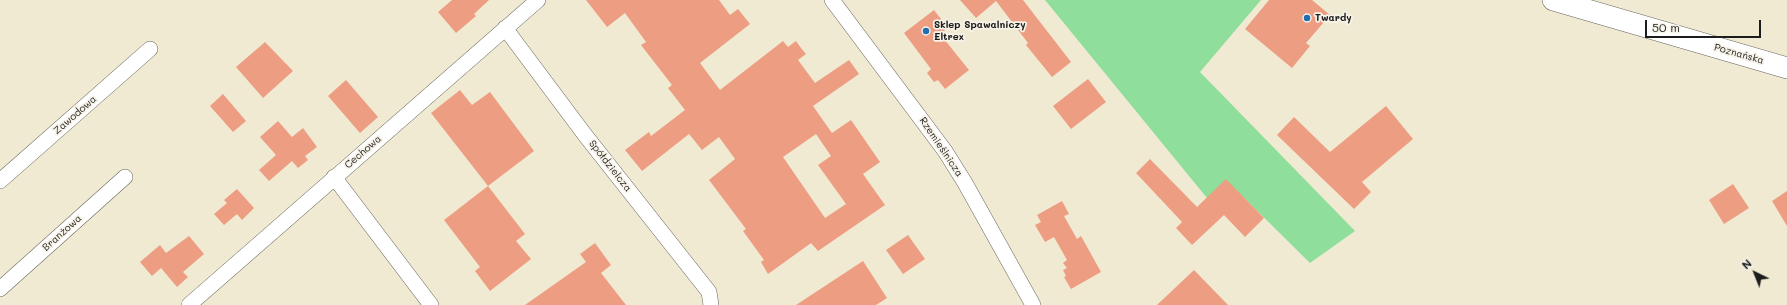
<!DOCTYPE html>
<html>
<head>
<meta charset="utf-8">
<style>
  body { margin:0 }
  #map { position:relative; width:1787px; height:305px; overflow:hidden; background:#f0ead3; font-family:Mali,sans-serif }
  canvas { display:block }
  .north { position:absolute; left:1735px; top:253px; width:40px; height:40px; -webkit-text-stroke:3px #f7f3e8; paint-order:stroke; rotate:317deg; font-size:11px; font-weight:700; line-height:16px; text-align:center; color:#1c1c1c }
  .north::after { content:''; display:block; margin:auto; width:14px; height:18px; background:#1c1c1c; clip-path:polygon(50% 0,100% 100%,50% 72%,0 100%) }
  .scale { position:absolute; left:1645px; top:20px; width:116px; height:18px; box-sizing:border-box; border:2px solid #1c1c1c; border-top:0; padding-left:5px; font-size:12px; line-height:14px; white-space:nowrap; color:#1c1c1c; -webkit-text-stroke:3px #f7f3e8; paint-order:stroke }
</style>
</head>
<body>
<div id="map">
<canvas width="1787" height="305"></canvas>
<div class="north">N</div>
<div class="scale">50 m</div>
</div>
<script>
const g = document.querySelector('canvas').getContext('2d');
g.lineJoin = 'round';
function fill(path, color) { g.fillStyle = color; g.fill(path, 'evenodd'); }
const shape = rows => new Path2D(rows.map(r => 'M' + r).join(''));
function stroke(path, color, width, dash) { g.strokeStyle = color; g.lineWidth = width; g.lineCap = dash ? 'butt' : 'round'; g.setLineDash(dash || []); g.stroke(path); }
function write(font, color, halo, rows, align = 'center') {
  g.font = font + ' Mali,sans-serif'; g.lineWidth = 3.5; g.setLineDash([]); g.textBaseline = 'middle'; g.strokeStyle = halo; g.fillStyle = color; for (const [text, x, y, turn = 0] of rows) {
    g.save(); g.translate(x, y); g.rotate((+turn || 0) * Math.PI / 180); g.textAlign = isNaN(turn) ? turn : align; if (halo) g.strokeText(text, 0, 0); g.fillText(text, 0, 0); g.restore();
  }
}
fill(shape([
  [1045,0,1261,0,1200,72,1355,231,1310,263,1226,180,1207,198]
]), '#8fde9c');
fill(shape([
  [452,0,489,0,474,14,476,16,456,33,438,12],
  [586,0,719,0,730,15,738,9,750,24,700,63,720,90,783,41,788,47,796,41,801,48,806,54,798,60,815,83,849,60,859,74,813,106,832,133,851,120,880,162,863,174,885,205,818,251,811,243,768,274,761,262,764,260,743,231,746,229,709,180,735,159,719,137,702,150,689,134,642,171,625,150,649,132,651,136,685,110,668,88,672,85,641,45,646,42,625,13,607,27],
  [816,134,831,156,818,165,846,204,825,218,783,157],
  [960,0,1023,0,1071,62,1052,77,1026,45,1028,43,996,1,976,18],
  [1269,0,1312,0,1330,15,1306,43,1310,46,1292,68,1245,29],
  [934,10,948,28,940,34,969,70,945,89,938,80,934,82,927,73,931,69,904,33],
  [265,42,293,71,263,98,236,67],
  [1088,79,1106,102,1071,129,1053,106],
  [346,80,378,117,360,133,328,96],
  [460,90,472,105,490,92,534,151,488,186,431,113],
  [223,94,246,121,233,132,210,106],
  [1386,106,1413,139,1362,182,1371,192,1354,209,1277,135,1294,117,1330,152],
  [278,121,292,137,303,128,317,147,305,156,308,160,298,168,292,161,269,181,259,170,276,155,260,137],
  [1150,159,1197,207,1226,179,1264,218,1245,237,1224,215,1192,245,1176,228,1182,222,1136,173],
  [1733,184,1749,208,1724,224,1709,200],
  [488,186,525,234,516,241,531,259,490,291,475,271,480,267,444,220],
  [237,189,254,208,242,220,237,214,224,225,214,214,227,203,224,200],
  [1787,191,1787,226,1772,201],
  [1062,201,1069,214,1064,216,1077,239,1081,236,1101,272,1071,289,1064,277,1066,276,1063,270,1067,268,1063,263,1067,260,1054,237,1045,242,1035,225,1041,222,1037,215],
  [908,235,925,259,903,274,886,250],
  [189,236,204,254,183,272,188,277,177,287,161,268,152,276,140,262,160,245,166,253],
  [595,243,611,265,601,273,626,305,525,305,586,262,580,254],
  [863,261,887,298,876,305,796,305],
  [1194,270,1228,305,1157,305]
]), '#ed9d81');
const minor = shape([
  [832,0,945,151,965,183,1033,305],
  [505,28,585,135,709,292,711,305],
  [334,177,431,305],
  [0,181,150,49],
  [0,289,125,177],
  [189,305,538,0]
]);
const secondary = shape([
  [1553,0,1787,68]
]);
stroke(minor, '#66645c', 16);
stroke(secondary, '#66645c', 22);
stroke(minor, '#fff', 15);
stroke(secondary, '#fff', 21);
for (const [x, y, r, color] of [
  [1307,18,4,"#1f6fb2"],
  [926,31,4,"#1f6fb2"]
]) { const dot = new Path2D(); dot.arc(x, y, r, 0, 2 * Math.PI); g.fillStyle = color; g.fill(dot); stroke(dot, '#f7f3e8', 1.5); }
write('bold 10px', '#1c1c1c', '#f7f3e8', [
  ["Twardy",1315,18],
  ["Sklep Spawalniczy",934,25],
  ["Eltrex",934,37]
], 'left');
write('10px', '#1c1c1c', '#f7f3e8', [
  ["Poznańska",1739,54,16],
  ["Zawodowa",75,115,-41],
  ["Rzemieślnicza",941,147,56],
  ["Cechowa",363,152,-41],
  ["Spółdzielcza",610,166,52],
  ["Branżowa",62,233,-42]
]);
</script>
</body>
</html>
